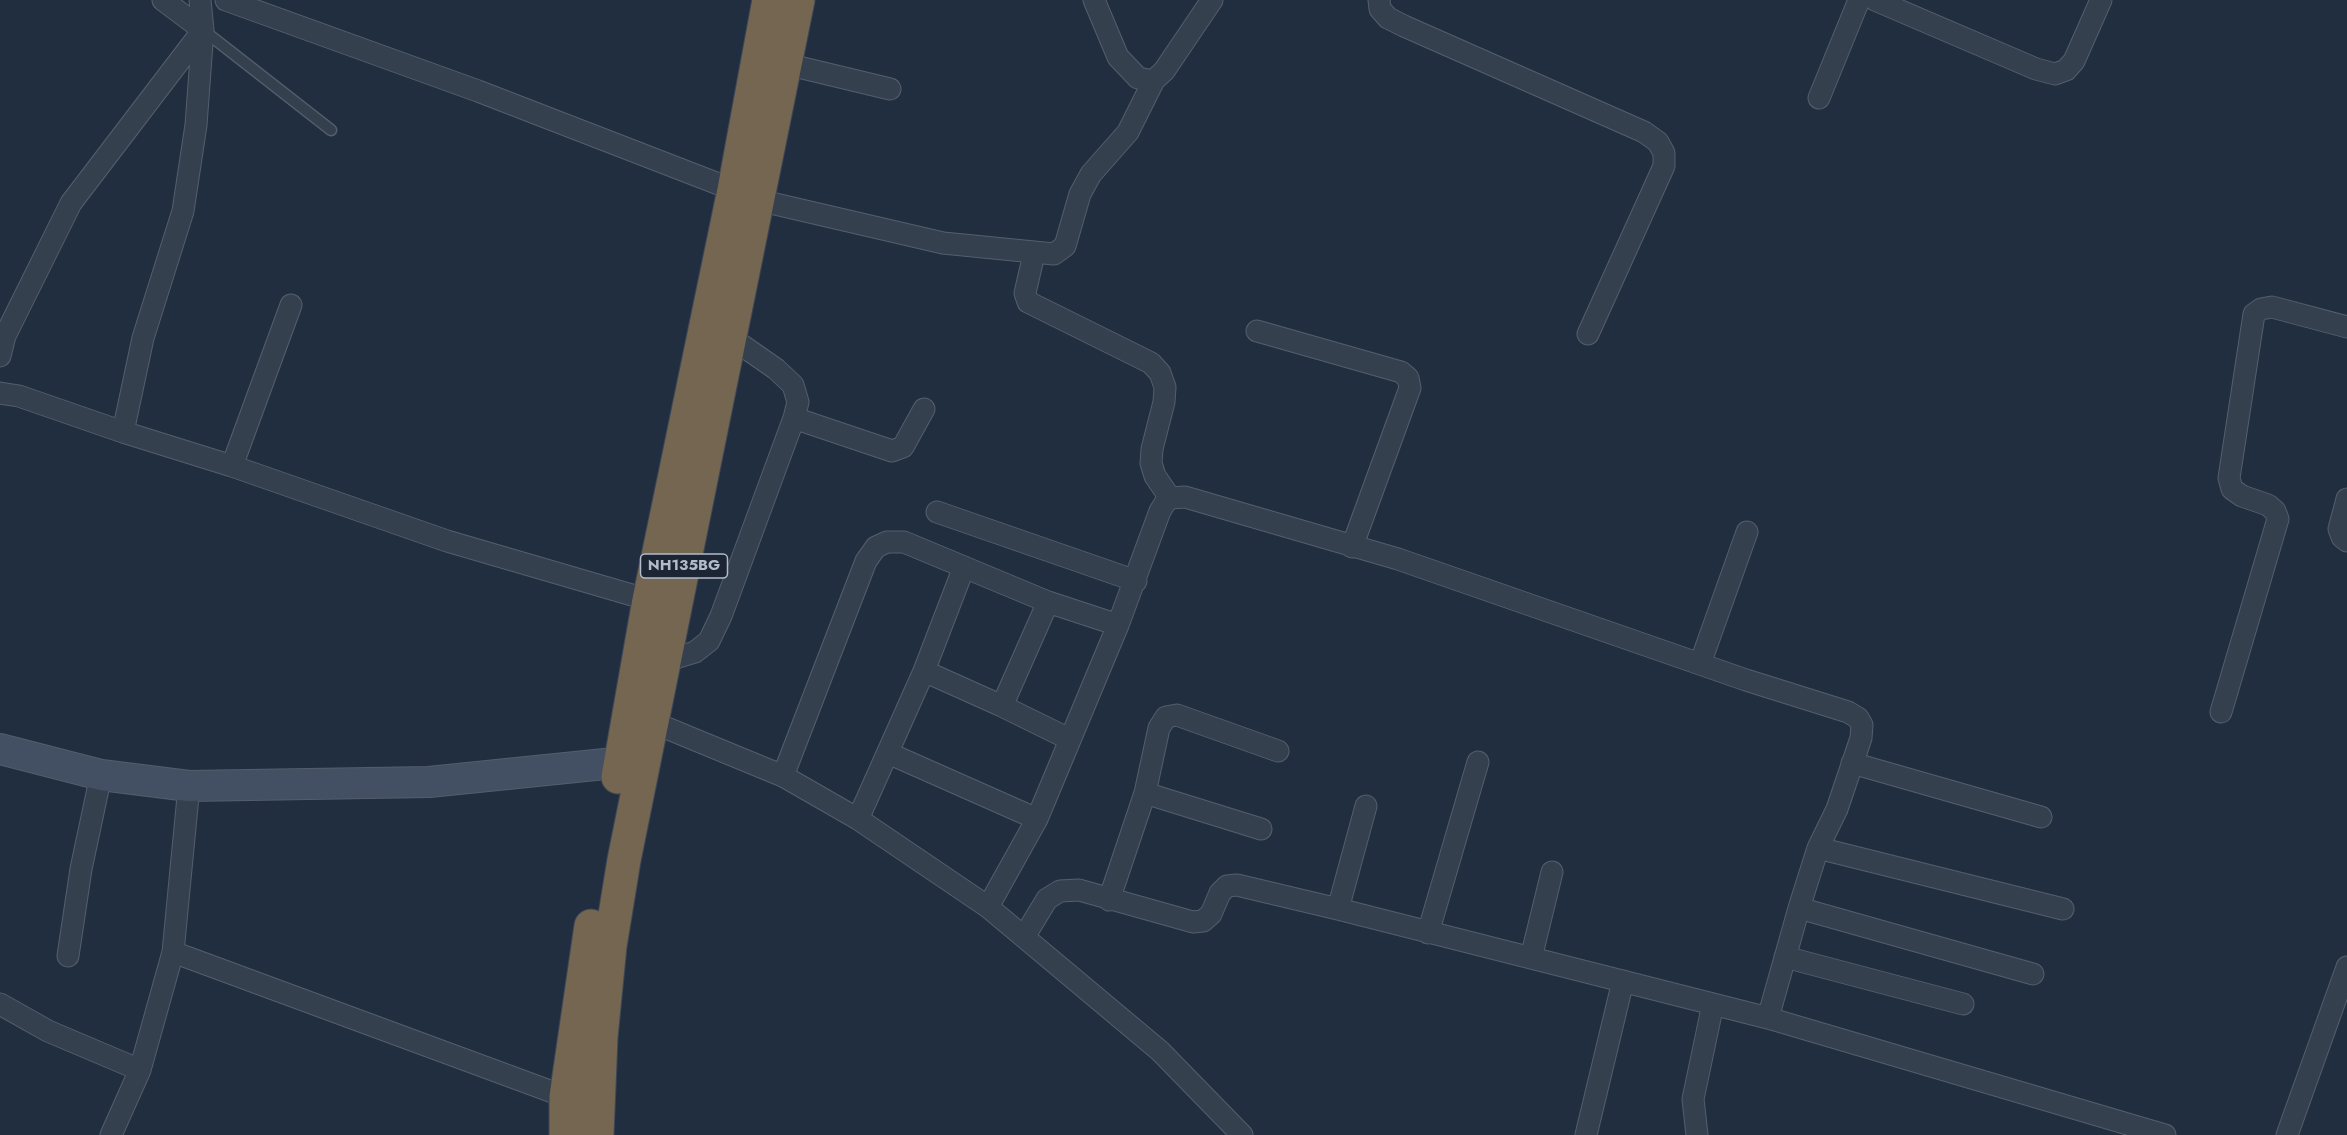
<!DOCTYPE html>
<html>
<head>
<meta charset="utf-8">
<style>
  body { margin:0 }
  canvas { display:block; background:#212e3f }
</style>
</head>
<body>
<canvas width="2347" height="1135"></canvas>
<script>
const g = document.querySelector('canvas').getContext('2d');
g.lineJoin = 'round';
const shape = rows => new Path2D(rows.map(r => 'M' + r).join(''));
function stroke(path, color, width, dash) { g.strokeStyle = color; g.lineWidth = width; g.lineCap = dash ? 'butt' : 'round'; g.setLineDash(dash || []); g.stroke(path); }
function write(font, color, halo, rows, align = 'center') {
  g.font = font + ' Jost,sans-serif'; g.lineWidth = 5; g.setLineDash([]); g.textBaseline = 'middle'; g.strokeStyle = halo; g.fillStyle = color; for (const [text, x, y, turn = 0] of rows) {
    g.save(); g.translate(x, y); g.rotate((+turn || 0) * Math.PI / 180); g.textAlign = isNaN(turn) ? turn : align; if (halo) g.strokeText(text, 0, 0); g.fillText(text, 0, 0); g.restore();
  }
}
const lane = shape([
  [203,30,331,130]
]);
const street = shape([
  [200,0,203,30,196,125,183,211,143,338,123,432,232,466,447,541,649,600],
  [226,0,478,91,734,190],
  [1094,0,1118,57,1138,78,1153,81,1164,71,1212,0],
  [1379,0,1380,9,1388,18,1404,26,1644,132,1658,142,1664,153,1664,166,1588,334],
  [1875,0,2036,69,2055,74,2066,70,2074,61,2101,0],
  [786,64,890,89],
  [1819,98,1859,0],
  [758,200,943,243,1054,254,1065,246,1080,194,1091,174,1128,132,1154,80],
  [1034,254,1025,293,1028,302,1151,363,1160,373,1165,387,1164,402,1152,449,1151,463,1155,476,1170,498],
  [1257,331,1401,372,1408,378,1410,388,1352,547],
  [0,356,5,336,71,203,203,30,163,0],
  [0,393,19,396,123,432],
  [794,418,892,451,903,447,924,409],
  [232,466,291,305],
  [2347,499,2339,529,2342,537,2347,541],
  [937,512,1136,581],
  [665,661,695,652,709,641,721,616,794,418,798,402,793,385,776,369,730,337],
  [1700,664,1747,532],
  [924,671,1002,706,1069,739],
  [1002,706,1048,602],
  [2221,712,2278,519,2275,511,2268,505,2242,496,2232,489,2229,478,2254,314,2261,309,2272,307,2347,327],
  [652,722,783,776,858,819,988,907,1160,1051,1242,1135],
  [888,753,1037,819],
  [1852,763,2041,817],
  [783,776,866,561,876,547,887,542,904,542,1048,602,1118,625],
  [1145,793,1261,829],
  [858,819,924,671,964,567],
  [1818,848,2063,909],
  [1109,900,1145,793,1159,728,1166,717,1177,715,1278,751],
  [988,907,1037,819,1118,625,1160,511,1165,503,1170,498,1185,497,1398,559,1746,680,1848,712,1858,718,1862,725,1861,738,1837,809,1818,848,1799,908,1768,1018],
  [1799,908,2033,974],
  [1338,909,1366,806],
  [1428,933,1478,762],
  [1024,937,1047,899,1060,891,1079,890,1193,922,1203,921,1211,914,1220,893,1227,886,1237,885,1338,909,1768,1018,2165,1135],
  [173,952,566,1097],
  [68,956,81,869,101,775],
  [1785,957,1963,1004],
  [1531,958,1552,872],
  [0,1004,48,1031,140,1070],
  [111,1135,140,1070,173,952,189,786],
  [1586,1135,1623,981],
  [1697,1135,1693,1099,1713,1004],
  [2287,1135,2347,967]
]);
const secondary = shape([
  [0,749,101,775,189,786,429,782,644,760]
]);
const highway = shape([
  [618,777,649,600,734,190,769,0],
  [566,1135,566,1097,591,926],
  [597,1135,601,1037,610,946,624,860,798,0]
]);
stroke(lane, '#545e6c', 13);
stroke(street, '#545e6c', 23);
stroke(secondary, '#545e6c', 32);
stroke(highway, '#3e4856', 35);
stroke(lane, '#35404e', 10);
stroke(street, '#35404e', 21);
stroke(secondary, '#434f62', 30);
stroke(highway, '#756652', 33);
for (const [x, y, w] of [
  [684,566,87]
]) { const box = new Path2D(); box.roundRect(x - w / 2, y - 12, w, 24, 4.5); g.fillStyle = '#1b2533'; g.fill(box); stroke(box, '#b1bbca', 1.5); }
write('bold 15px', '#b1bbca', null, [
  ["NH135BG",684,566]
]);
</script>
</body>
</html>
